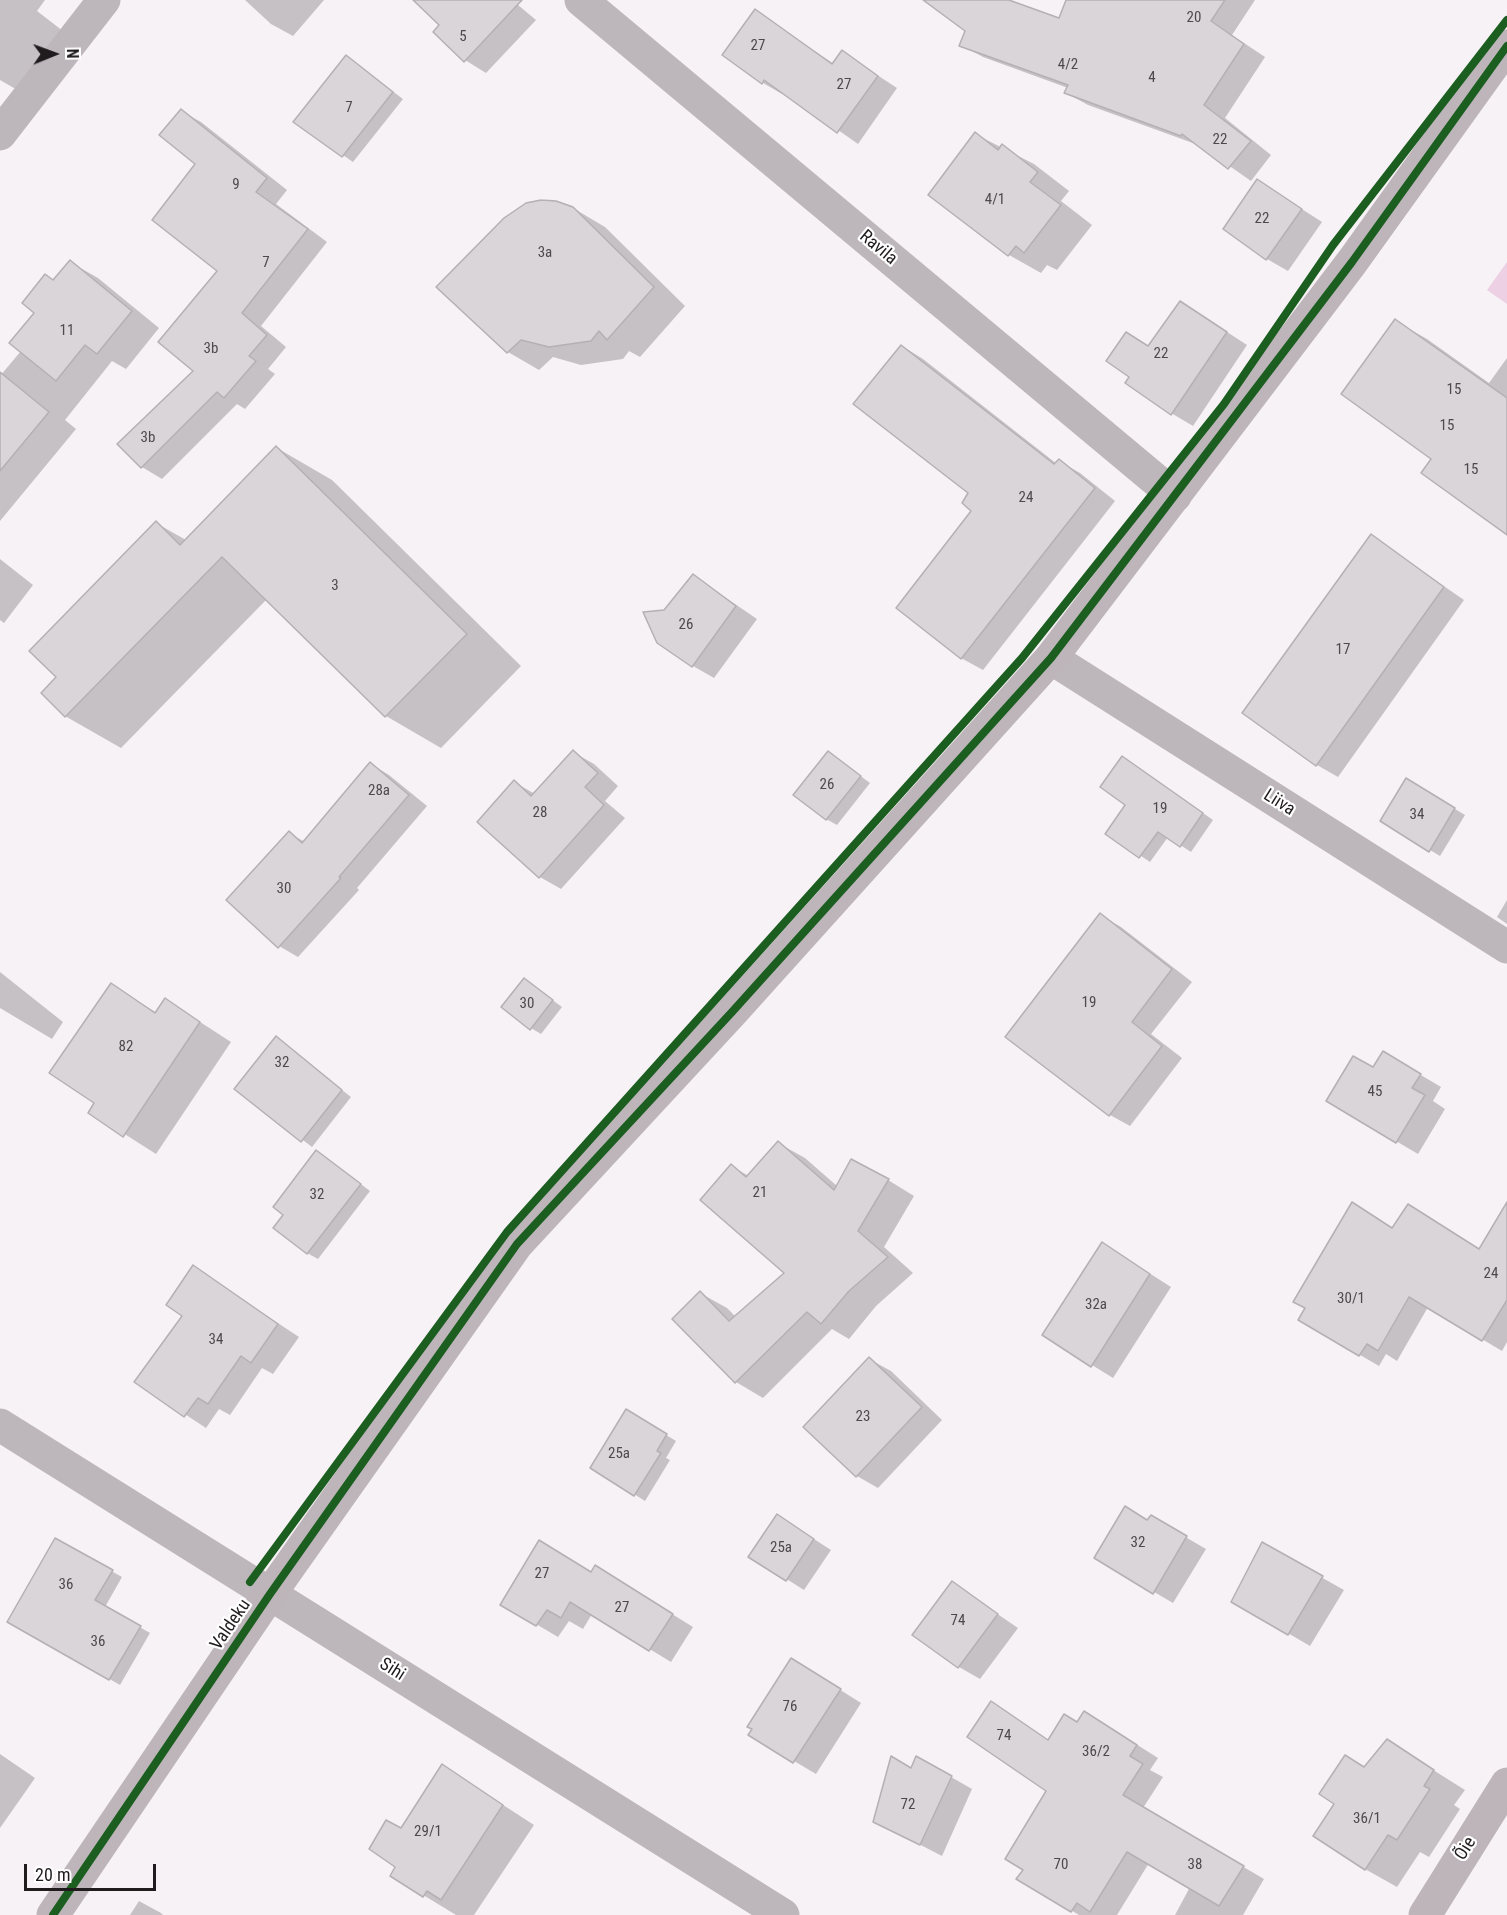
<!DOCTYPE html>
<html>
<head>
<meta charset="utf-8">
<style>
  body { margin:0 }
  #map { position:relative; width:1507px; height:1915px; overflow:hidden; background:#f7f2f5; font-family:"Roboto Condensed",sans-serif }
  canvas { display:block }
  .north { position:absolute; left:24px; top:24px; width:60px; height:60px; -webkit-text-stroke:4px #fff; paint-order:stroke; rotate:89deg; font-size:16px; font-weight:700; line-height:24px; text-align:center; color:#201c1e }
  .north::after { content:''; display:block; margin:auto; width:21px; height:27px; background:#201c1e; clip-path:polygon(50% 0,100% 100%,50% 72%,0 100%) }
  .scale { position:absolute; left:24px; top:1864px; width:132px; height:27px; box-sizing:border-box; border:3px solid #201c1e; border-top:0; padding-left:8px; font-size:18px; line-height:21px; white-space:nowrap; color:#201c1e; -webkit-text-stroke:4px #fff; paint-order:stroke }
</style>
</head>
<body>
<div id="map">
<canvas width="1507" height="1915"></canvas>
<div class="north">N</div>
<div class="scale">20 m</div>
</div>
<script>
const g = document.querySelector('canvas').getContext('2d');
g.lineJoin = 'round';
function fill(path, color) { g.fillStyle = color; g.fill(path, 'evenodd'); }
const shape = rows => new Path2D(rows.map(r => 'M' + r).join(''));
function stroke(path, color, width, dash) { g.strokeStyle = color; g.lineWidth = width; g.lineCap = dash ? 'butt' : 'round'; g.setLineDash(dash || []); g.stroke(path); }
function write(font, color, halo, rows, align = 'center') {
  g.font = font + ' "Roboto Condensed",sans-serif'; g.lineWidth = 4.5; g.setLineDash([]); g.textBaseline = 'middle'; g.strokeStyle = halo; g.fillStyle = color; for (const [text, x, y, turn = 0] of rows) {
    g.save(); g.translate(x, y); g.rotate((+turn || 0) * Math.PI / 180); g.textAlign = isNaN(turn) ? turn : align; if (halo) g.strokeText(text, 0, 0); g.fillText(text, 0, 0); g.restore();
  }
}
fill(shape([
  [1507,262,1507,304,1487,290]
]), '#edd0e3');
fill(shape([
  [0,0,45,0,37,11,63,31,19,91,0,80],
  [245,0,324,0,293,36,271,24],
  [435,0,512,0,536,20,486,73,465,60,441,24],
  [926,0,1004,0,1060,20,1089,0,1255,0,1232,35,1265,57,1225,118,1271,155,1251,181,1201,146,1088,105,1066,93,1068,88,983,57,961,45,966,31],
  [755,11,834,64,842,52,897,88,858,144,784,92,782,94,763,83],
  [347,57,403,99,353,162,295,122],
  [181,111,201,122,287,190,276,204,327,242,261,326,286,347,268,369,275,374,245,409,237,404,162,479,142,467,119,444,195,371,220,271,197,164],
  [975,134,1034,164,1069,191,1061,201,1092,225,1057,270,1047,265,1041,273,1009,255,930,195],
  [1258,181,1322,222,1288,271,1267,259],
  [573,208,605,227,685,306,640,357,629,351,623,359,581,365,553,357,539,370,508,352],
  [70,262,98,278,159,328,126,369,112,361,65,420,76,429,0,521,0,376,21,351,36,313,55,281],
  [1201,315,1247,345,1193,426,1171,413,1149,347],
  [1395,321,1427,339,1489,383,1507,358,1507,533,1433,458],
  [902,346,923,359,1057,464,1059,461,1080,473,1115,501,983,670,961,658,973,511,970,493],
  [277,448,332,480,521,666,441,748,386,716,267,599,121,748,65,716,59,677,156,523,186,540],
  [1371,536,1464,600,1338,777,1317,765],
  [0,559,33,585,4,623,0,620],
  [694,576,757,619,714,678,693,666],
  [573,752,594,764,618,786,605,801,625,818,561,889,540,877,514,782,535,794],
  [828,752,870,783,837,825,826,819],
  [371,764,389,775,427,806,357,888,359,890,298,957,279,946,289,833,305,842],
  [1133,764,1213,820,1191,852,1168,837,1150,862,1107,833,1127,805],
  [1407,780,1465,815,1440,856,1382,821],
  [1507,900,1507,924,1497,917],
  [1100,915,1121,927,1192,982,1151,1034,1182,1058,1130,1126,1110,1115],
  [0,972,63,1022,52,1039,0,1008],
  [525,980,562,1007,541,1034,531,1028],
  [112,985,157,1013,166,1000,231,1042,156,1154,90,1112,96,1103],
  [276,1038,351,1097,312,1147,236,1089],
  [1404,1065,1441,1087,1433,1101,1445,1109,1418,1154,1328,1101,1373,1069],
  [778,1143,805,1158,837,1186,888,1180,914,1196,884,1247,913,1273,876,1306,849,1339,832,1329,763,1398,736,1382,674,1319,700,1293,727,1308,736,1317,786,1273,731,1166,749,1176],
  [326,1158,370,1191,318,1259,307,1253],
  [1393,1230,1507,1254,1507,1342,1502,1351,1428,1307,1397,1361,1386,1354,1379,1366,1300,1320],
  [1124,1257,1171,1287,1113,1378,1092,1365],
  [193,1267,299,1337,273,1374,262,1368,230,1415,219,1409,206,1428,136,1382,184,1315],
  [869,1359,891,1371,942,1420,878,1488,857,1476],
  [637,1417,676,1441,666,1458,670,1460,645,1501,592,1467],
  [778,1516,831,1550,804,1590,750,1556],
  [1151,1517,1206,1549,1173,1603,1096,1558],
  [56,1540,122,1577,105,1607,150,1633,120,1685,9,1621],
  [1262,1544,1344,1590,1310,1646,1233,1601],
  [592,1574,617,1580,693,1627,671,1662,592,1614,583,1629,569,1621,558,1637,502,1604],
  [952,1583,1018,1628,980,1679,959,1667],
  [812,1672,861,1703,816,1774,750,1735],
  [992,1703,1049,1741,1078,1724,1106,1725,1158,1758,1150,1770,1163,1777,1143,1808,1264,1879,1243,1915,1175,1915,1190,1887,1149,1863,1117,1915,1079,1915,1019,1879,1025,1869,1048,1791],
  [1387,1741,1465,1790,1454,1805,1460,1809,1429,1857,1420,1852,1397,1887,1365,1869,1365,1768],
  [0,1754,35,1778,0,1828],
  [443,1766,534,1825,474,1915,456,1915,392,1876,397,1866,401,1830],
  [911,1770,951,1777,972,1789,942,1856,874,1821],
  [139,1901,161,1913,163,1915,130,1915]
]), '#0003');
const building = shape([
  [413,0,522,0,464,62,433,32,439,25,413,0],
  [923,0,1009,0,1059,18,1066,0,1225,0,1211,21,1244,44,1204,105,1251,141,1228,169,1182,134,1181,136,1064,93,1068,85,959,46,965,31,923,0],
  [755,9,832,64,842,50,878,76,837,133,764,80,762,84,722,55,755,9],
  [346,55,393,92,342,157,293,122,346,55],
  [181,109,267,178,256,192,308,229,242,313,267,335,249,356,256,361,224,398,217,392,141,468,117,444,193,371,158,342,217,271,152,220,195,164,159,135,181,109],
  [975,132,998,150,1002,144,1038,172,1030,182,1061,205,1024,253,1016,246,1008,256,928,195,975,132],
  [1257,179,1302,209,1266,260,1223,229,1257,179],
  [541,200,556,201,573,207,654,287,607,340,599,331,591,341,549,347,521,340,507,353,436,287,504,218,526,203,541,200],
  [70,260,132,311,97,354,85,345,56,381,9,343,34,313,22,303,45,274,53,280,70,260],
  [1180,301,1227,332,1171,415,1125,383,1129,377,1106,361,1126,332,1148,346,1180,301],
  [1395,319,1507,398,1507,535,1421,473,1431,459,1341,394,1395,319],
  [901,345,1054,464,1059,459,1095,488,961,659,896,608,971,511,962,503,968,493,853,404,901,345],
  [0,372,49,412,0,471,0,372],
  [276,446,467,634,385,717,222,557,65,717,41,693,56,677,29,651,156,521,180,545,276,446],
  [1371,534,1444,587,1316,766,1242,713,1371,534],
  [693,574,736,606,692,667,657,643,643,612,664,610,693,574],
  [573,750,598,773,585,787,604,805,539,878,477,822,514,780,531,796,573,750],
  [828,751,861,776,826,820,793,795,828,751],
  [1122,756,1203,813,1180,847,1158,832,1139,858,1105,834,1125,805,1100,787,1122,756],
  [370,762,409,795,339,877,341,878,278,948,226,900,289,831,302,843,370,762],
  [1406,778,1455,808,1429,852,1380,821,1406,778],
  [1100,913,1172,969,1132,1022,1162,1046,1109,1116,1005,1037,1100,913],
  [524,978,553,1000,530,1030,501,1007,524,978],
  [111,983,155,1013,165,998,200,1022,123,1137,88,1113,94,1103,49,1073,111,983],
  [276,1036,342,1090,301,1142,234,1089,276,1036],
  [1383,1051,1421,1074,1412,1088,1425,1095,1396,1143,1326,1101,1353,1056,1373,1067,1383,1051],
  [778,1141,834,1190,851,1159,889,1179,858,1231,888,1257,849,1291,821,1324,807,1312,735,1383,672,1319,700,1291,729,1321,784,1273,700,1200,731,1164,746,1177,778,1141],
  [316,1150,361,1184,307,1254,273,1228,283,1215,273,1207,316,1150],
  [1352,1202,1392,1228,1408,1204,1479,1249,1507,1202,1507,1300,1482,1341,1409,1297,1378,1351,1367,1344,1359,1356,1298,1320,1305,1308,1293,1302,1352,1202],
  [1102,1242,1150,1274,1091,1367,1042,1335,1102,1242],
  [193,1265,278,1324,251,1363,241,1356,208,1404,198,1398,184,1417,134,1382,182,1316,166,1305,193,1265],
  [869,1357,922,1407,856,1477,803,1427,869,1357],
  [626,1409,667,1434,657,1451,661,1453,634,1496,590,1468,626,1409],
  [1125,1506,1147,1520,1151,1515,1187,1536,1153,1594,1094,1558,1125,1506],
  [777,1514,814,1539,786,1581,748,1557,777,1514],
  [55,1538,113,1570,95,1600,141,1626,109,1680,7,1622,55,1538],
  [539,1540,591,1572,595,1565,673,1614,649,1651,570,1602,561,1618,547,1610,536,1626,500,1605,539,1540],
  [1262,1542,1323,1576,1288,1635,1231,1602,1262,1542],
  [952,1581,998,1614,958,1668,912,1635,952,1581],
  [791,1658,841,1689,793,1763,748,1735,752,1729,747,1727,791,1658],
  [991,1701,1048,1740,1064,1714,1077,1722,1084,1711,1137,1745,1130,1756,1143,1764,1123,1795,1244,1866,1219,1906,1127,1852,1090,1912,1077,1903,1071,1912,1016,1879,1023,1870,1005,1859,1046,1791,967,1737,991,1701],
  [1387,1739,1434,1770,1424,1786,1430,1789,1397,1840,1388,1835,1365,1870,1313,1836,1334,1804,1319,1794,1345,1755,1364,1767,1387,1739],
  [891,1756,911,1768,916,1756,952,1776,920,1845,873,1822,891,1756],
  [442,1764,503,1805,441,1900,427,1891,423,1897,390,1876,395,1867,369,1849,386,1820,401,1828,442,1764]
]);
fill(building, '#d9d5d8');
stroke(building, '#b4b0b3', 1.5);
stroke(shape([
  [581,0,1175,496],
  [0,134,104,0],
  [1051,658,1507,947],
  [0,1425,783,1915]
]), '#bdb6ba', 33);
stroke(shape([
  [53,1915,270,1594,517,1244,732,1012,1051,658,1352,262,1507,46],
  [1425,1915,1507,1784]
]), '#bdb5ba', 33);
stroke(shape([
  [250,1582,507,1232,1022,658,1224,404,1333,245,1507,20],
  [53,1915,270,1594,517,1244,732,1012,1051,658,1352,262,1507,46]
]), '#1b5e20', 8);
write('15px', '#4e4a4c', null, [
  ["20",1194,18],
  ["5",463,37],
  ["27",758,46],
  ["4/2",1068,65],
  ["4",1152,78],
  ["27",844,85],
  ["7",349,108],
  ["22",1220,140],
  ["9",236,185],
  ["4/1",995,200],
  ["22",1262,219],
  ["3a",545,253],
  ["7",266,263],
  ["11",67,331],
  ["3b",211,349],
  ["22",1161,354],
  ["15",1454,390],
  ["15",1447,426],
  ["3b",148,438],
  ["15",1471,470],
  ["24",1026,498],
  ["3",335,586],
  ["26",686,625],
  ["17",1343,650],
  ["26",827,785],
  ["28a",379,791],
  ["19",1160,809],
  ["28",540,813],
  ["34",1417,815],
  ["30",284,889],
  ["19",1089,1003],
  ["30",527,1004],
  ["82",126,1047],
  ["32",282,1063],
  ["45",1375,1092],
  ["21",760,1193],
  ["32",317,1195],
  ["24",1491,1274],
  ["30/1",1351,1299],
  ["32a",1096,1305],
  ["34",216,1340],
  ["23",863,1417],
  ["25a",619,1454],
  ["32",1138,1543],
  ["25a",781,1548],
  ["27",542,1574],
  ["36",66,1585],
  ["27",622,1608],
  ["74",958,1621],
  ["36",98,1642],
  ["76",790,1707],
  ["74",1004,1736],
  ["36/2",1096,1752],
  ["72",908,1805],
  ["36/1",1367,1819],
  ["29/1",428,1832],
  ["70",1061,1865],
  ["38",1195,1865]
]);
write('18px', '#201c1e', '#fff', [
  ["Ravila",878,248,40],
  ["Liiva",1279,803,32],
  ["Valdeku",231,1625,-56],
  ["Sihi",392,1670,32],
  ["Õie",1466,1849,-58]
]);
</script>
</body>
</html>
